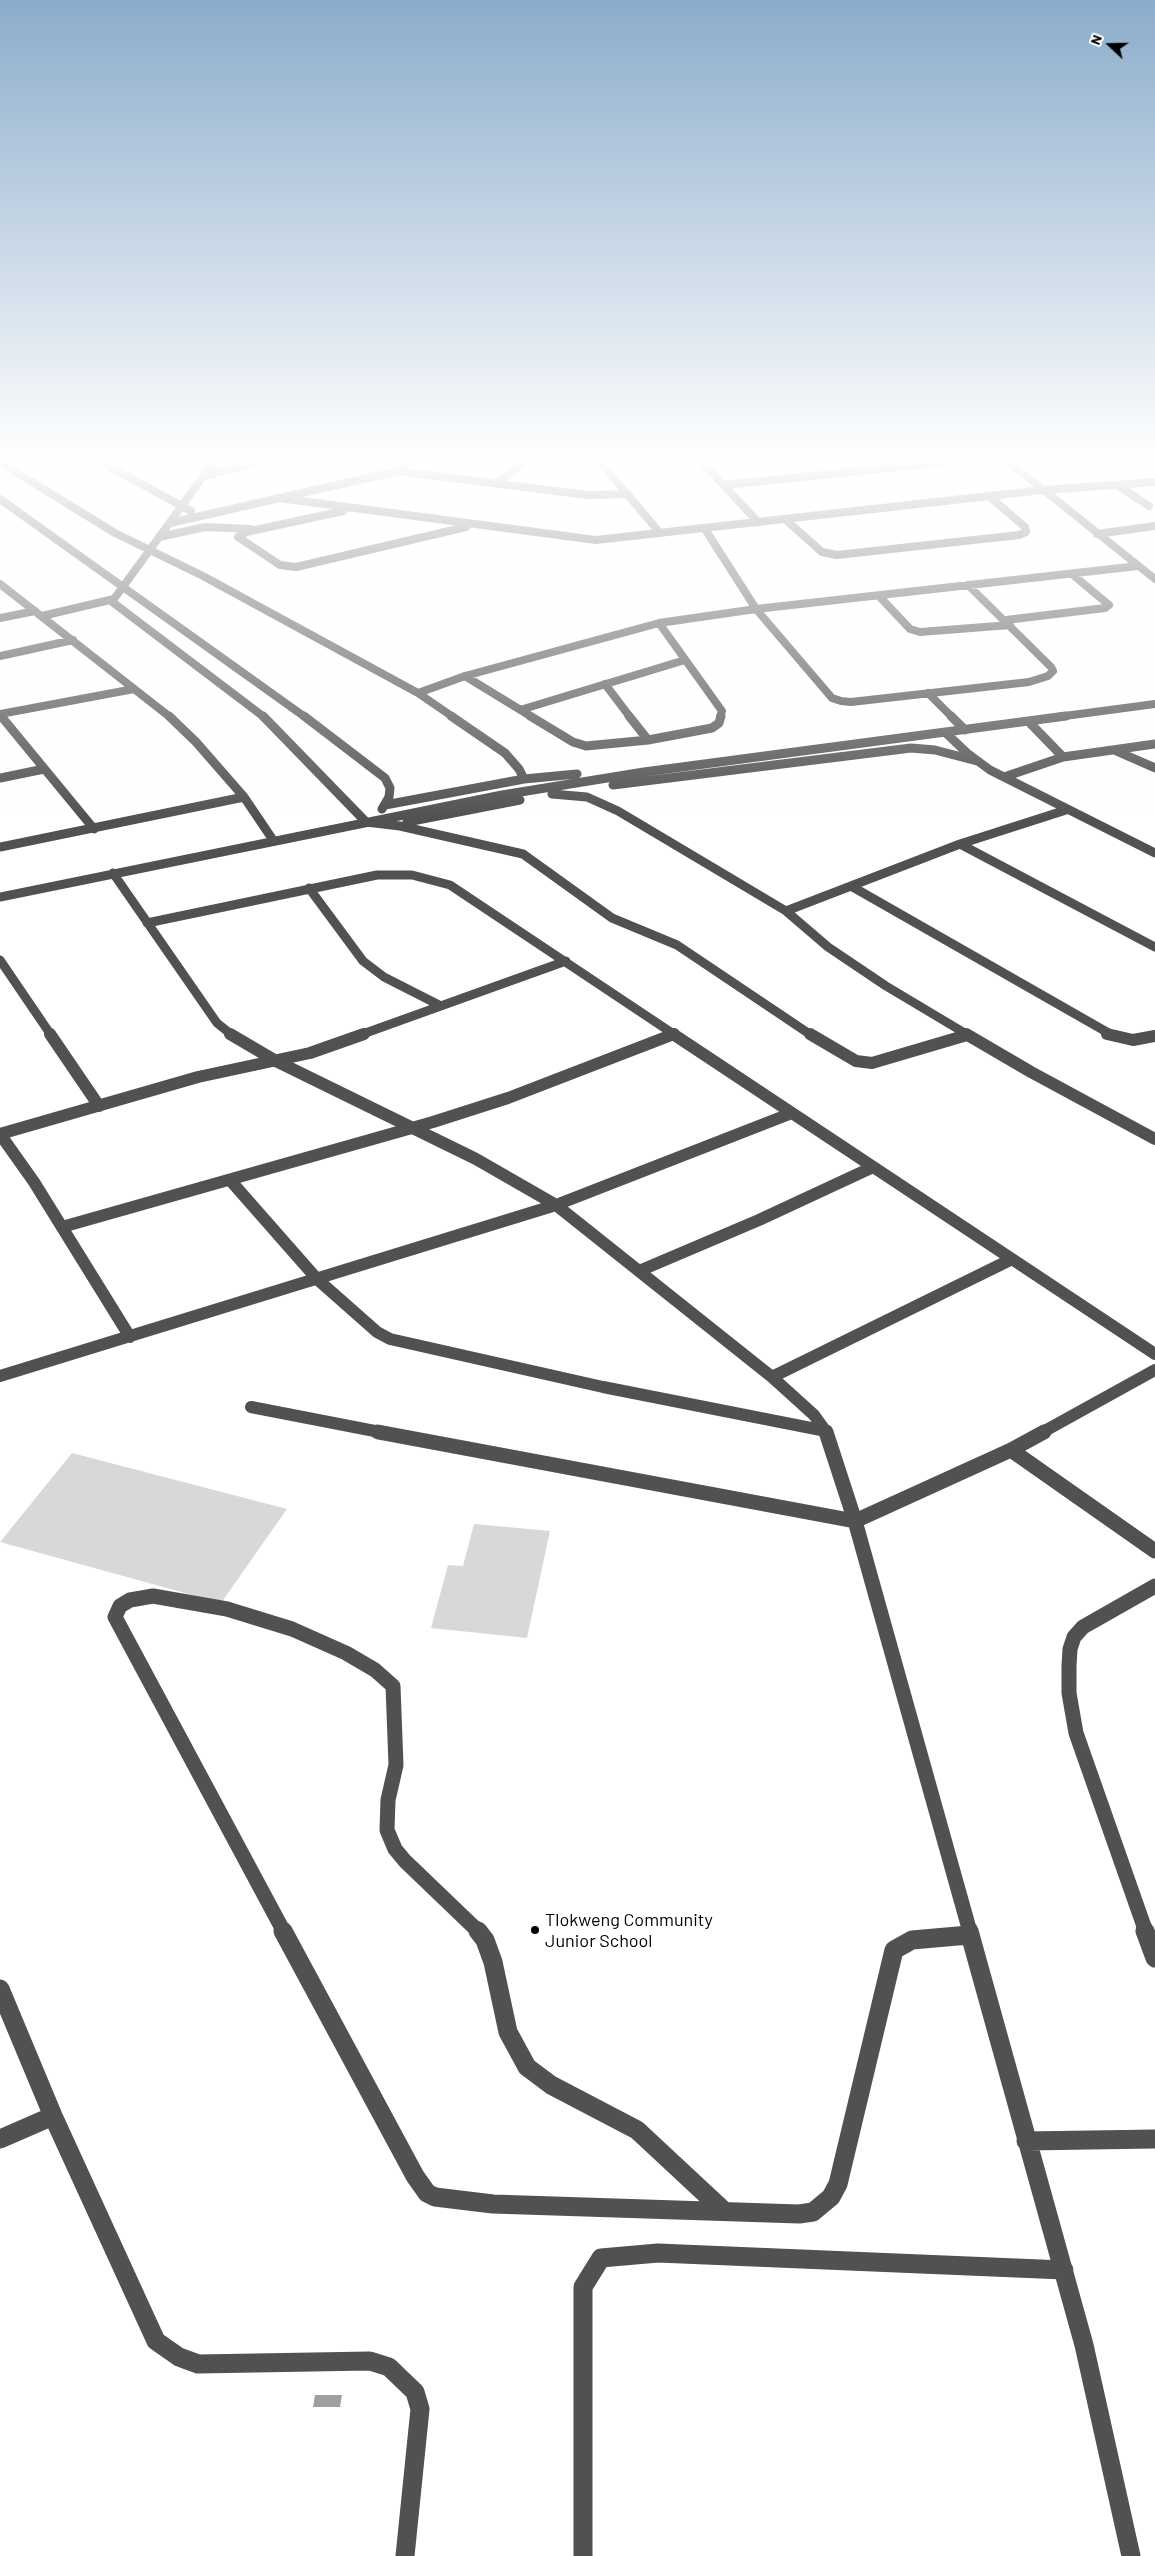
<!DOCTYPE html>
<html>
<head>
<meta charset="utf-8">
<style>
  body { margin:0 }
  #map { position:relative; width:1155px; height:2556px; overflow:hidden; background:#fff; font-family:Barlow,sans-serif }
  canvas { display:block }
  .north { position:absolute; left:1085px; top:20px; width:50px; height:50px; -webkit-text-stroke:4px #fff; paint-order:stroke; rotate:291deg; font-size:14px; font-weight:700; line-height:20px; text-align:center; color:#000 }
  .north::after { content:''; display:block; margin:auto; width:18px; height:22px; background:#000; clip-path:polygon(50% 0,100% 100%,50% 72%,0 100%) }
</style>
</head>
<body>
<div id="map">
<canvas width="1155" height="2556"></canvas>
<div class="north">N</div>
</div>
<script>
const g = document.querySelector('canvas').getContext('2d');
g.lineJoin = 'round';
function fill(path, color) { g.fillStyle = color; g.fill(path, 'evenodd'); }
const shape = rows => new Path2D(rows.map(r => 'M' + r).join(''));
function stroke(path, color, width, dash) { g.strokeStyle = color; g.lineWidth = width; g.lineCap = dash ? 'butt' : 'round'; g.setLineDash(dash || []); g.stroke(path); }
function write(font, color, halo, rows, align = 'center') {
  g.font = font + ' Barlow,sans-serif'; g.lineWidth = 4; g.setLineDash([]); g.textBaseline = 'middle'; g.strokeStyle = halo; g.fillStyle = color; for (const [text, x, y, turn = 0] of rows) {
    g.save(); g.translate(x, y); g.rotate((+turn || 0) * Math.PI / 180); g.textAlign = isNaN(turn) ? turn : align; if (halo) g.strokeText(text, 0, 0); g.fillText(text, 0, 0); g.restore();
  }
}
fill(shape([
  [72,1453,287,1509,221,1603,0,1542],
  [474,1524,550,1531,527,1638,431,1628,448,1565,463,1566]
]), '#d8d8d8');
fill(shape([
  [315,2395,342,2395,340,2407,313,2407]
]), '#9f9f9f');
stroke(shape([
  [1,463,115,533,203,576,418,693,453,717],
  [103,463,191,511],
  [601,463,660,533],
  [703,463,758,522],
  [1010,463,1155,579],
  [396,471,588,495,628,494],
  [204,476,255,463],
  [496,484,524,463],
  [724,485,938,463],
  [1117,485,1149,506],
  [279,498,596,540,1043,490,1155,482],
  [0,499,305,717],
  [343,511,246,532,238,537,280,565,296,567,466,527],
  [786,520,822,552,837,555,1019,535,1026,532,1025,527,990,497],
  [170,523,390,473,407,463],
  [705,529,756,609,832,698,841,701,851,702,1029,682,1048,676,1053,671,1051,667,968,585],
  [1097,534,1155,526],
  [159,537,205,527,250,529],
  [0,584,170,717],
  [879,596,910,629,920,632,1010,625],
  [111,601,264,717],
  [42,616,114,599,213,463],
  [0,618,35,611],
  [1006,620,1105,608,1109,605,1072,574],
  [659,623,722,711,720,717],
  [0,656,73,640],
  [465,676,532,717],
  [605,684,630,717],
  [418,693,465,676,659,623,756,609,1138,566],
  [928,693,952,717],
  [520,710,685,660],
  [0,714,134,689],
  [0,715,2,717],
  [1057,717,1155,704]
]), '#515151', 8);
stroke(shape([
  [1,716,94,829],
  [169,716,196,742,244,797,273,840],
  [263,716,366,822,400,826,523,854,612,918,677,945,811,1035],
  [304,716,385,778,390,788,389,797,382,809],
  [530,716,573,742,586,746,648,740,712,728,719,723,721,716],
  [629,716,648,740],
  [951,716,965,730],
  [1029,722,1063,757],
  [946,733,967,753,990,770,1155,853],
  [1114,750,1155,768],
  [1004,777,1063,757,1155,744],
  [0,778,44,769],
  [524,779,577,774],
  [613,785,911,748,935,750,977,761],
  [552,794,587,797,618,811,786,911,828,947,886,986,968,1035],
  [385,805,524,779,519,769,505,753,451,716],
  [407,822,520,800],
  [960,844,1155,947],
  [0,847,244,797],
  [113,873,217,1023,232,1035],
  [851,886,1112,1035],
  [309,888,363,961,384,977,441,1006],
  [0,897,502,795,644,772,1066,716],
  [786,911,960,844,1066,810],
  [147,923,377,875,412,875,450,885,675,1035],
  [0,960,51,1035],
  [360,1035,566,961],
  [672,1035,674,1034]
]), '#515151', 9);
stroke(shape([
  [50,1034,99,1106],
  [230,1034,276,1061,476,1159,556,1205,772,1377,814,1415,827,1433],
  [673,1034,1155,1354],
  [810,1034,856,1061,872,1063,967,1035],
  [966,1034,1031,1072,1155,1139],
  [1107,1034,1133,1040,1155,1036],
  [0,1134,198,1077,310,1053,364,1034],
  [0,1134,34,1182,130,1337],
  [230,1180,317,1279,377,1332,390,1339,603,1387,826,1431],
  [62,1227,433,1122,508,1098,674,1034],
  [639,1271,759,1220,873,1167],
  [0,1376,556,1205,792,1113],
  [772,1377,1012,1259],
  [251,1407,385,1433],
  [1041,1433,1155,1370]
]), '#515151', 12);
stroke(shape([
  [378,1432,855,1521,1011,1450,1044,1432],
  [826,1432,855,1521,970,1932],
  [1011,1450,1155,1551],
  [284,1932,115,1617,120,1606,130,1600,153,1596,227,1609,292,1629,346,1653,375,1670,393,1686,396,1765,388,1800,387,1830,395,1849,405,1861,479,1932],
  [1146,1932,1076,1733,1069,1693,1069,1666,1070,1649,1074,1637,1083,1627,1155,1586]
]), '#515151', 15);
stroke(shape([
  [283,1931,415,2176,427,2193,435,2197,493,2204,799,2214,813,2212,831,2197,838,2184,894,1950,912,1940,969,1935],
  [478,1931,485,1940,493,1962,508,2032,527,2067,551,2085,637,2130,724,2211],
  [969,1931,1084,2345,1131,2556],
  [1145,1931,1155,1958],
  [0,1989,53,2116,156,2341,179,2357,198,2364,370,2361,389,2367,415,2392,420,2409,405,2556],
  [0,2139,53,2116],
  [1026,2141,1155,2139],
  [583,2556,583,2287,601,2258,658,2253,1064,2270]
]), '#515151', 19);
const sky = g.createLinearGradient(0, 0, 0, 820);
sky.addColorStop(0, '#8baccb');
sky.addColorStop(0.56, '#fff');
sky.addColorStop(1, '#ffffff00');
g.fillStyle = sky;
g.fillRect(0, 0, 1155, 820);
for (const [x, y, r, color] of [
  [535,1930,5,"#000"]
]) { const dot = new Path2D(); dot.arc(x, y, r, 0, 2 * Math.PI); g.fillStyle = color; g.fill(dot); stroke(dot, '#fff', 2); }
write('18px', '#000', '#fff', [
  ["Tlokweng Community",545,1920],
  ["Junior School",545,1941]
], 'left');
</script>
</body>
</html>
